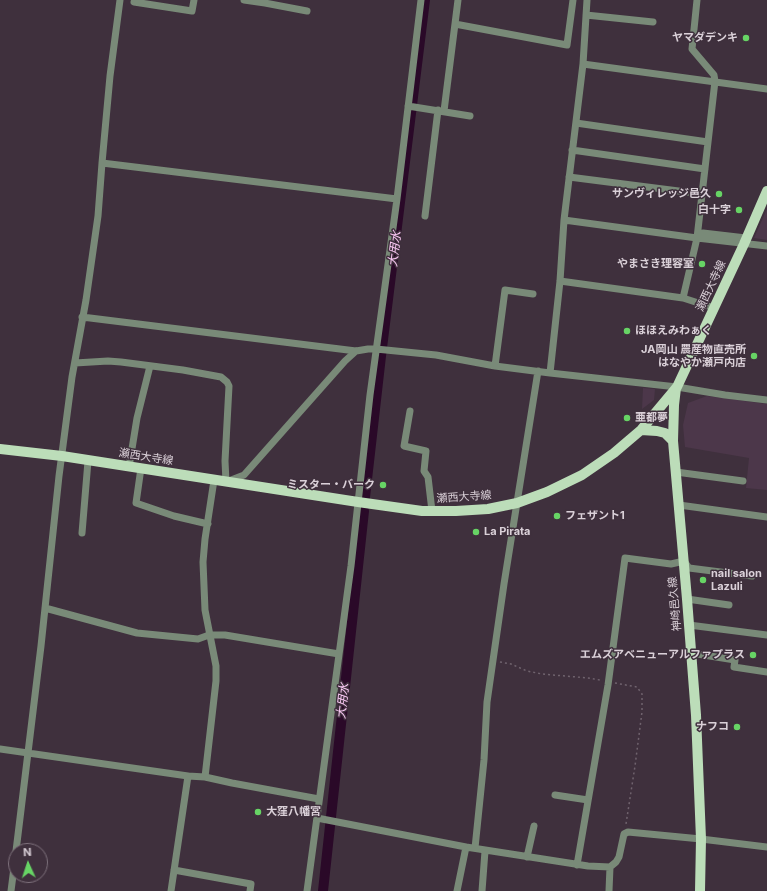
<!DOCTYPE html>
<html>
<head>
<meta charset="utf-8">
<style>
  body { margin:0 }
  #map { position:relative; width:767px; height:891px; overflow:hidden; background:#3f303d; font-family:Inter,sans-serif }
  canvas { display:block }
  .north { position:absolute; left:8px; top:843px; width:40px; height:40px; box-sizing:border-box; background:#3f303d; border:1px solid #7d707b; border-radius:50%; rotate:357deg; font-size:11px; font-weight:700; line-height:16px; text-align:center; color:#dad0d8 }
  .north::after { content:''; display:block; margin:auto; width:14px; height:18px; background:#67d465; clip-path:polygon(50% 0,100% 100%,50% 72%,0 100%) }
</style>
</head>
<body>
<div id="map">
<canvas width="767" height="891"></canvas>
<div class="north">N</div>
</div>
<script>
const g = document.querySelector('canvas').getContext('2d');
g.lineJoin = 'round';
function fill(path, color) { g.fillStyle = color; g.fill(path, 'evenodd'); }
const shape = rows => new Path2D(rows.map(r => 'M' + r).join(''));
function stroke(path, color, width, dash) { g.strokeStyle = color; g.lineWidth = width; g.lineCap = dash ? 'butt' : 'round'; g.setLineDash(dash || []); g.stroke(path); }
function write(font, color, halo, rows, align = 'center') {
  g.font = font + ' Inter,"Noto Sans JP",sans-serif'; g.lineWidth = 3; g.setLineDash([]); g.textBaseline = 'middle'; g.strokeStyle = halo; g.fillStyle = color; for (const [text, x, y, turn = 0] of rows) {
    g.save(); g.translate(x, y); g.rotate((+turn || 0) * Math.PI / 180); g.textAlign = isNaN(turn) ? turn : align; if (halo) g.strokeText(text, 0, 0); g.fillText(text, 0, 0); g.restore();
  }
}
fill(shape([
  [767,209,767,240,754,238],
  [643,388,655,389,654,400,642,409],
  [707,396,767,404,767,490,746,488,749,458,685,447,683,425,688,403]
]), '#4c374a');
stroke(shape([
  [365,497,381,356,425,0],
  [323,891,364,511]
]), '#2a0928', 10);
stroke(shape([
  [500,662,511,664,527,671,542,674,588,678,600,680],
  [615,683,637,687,642,694,642,712,635,766,626,824]
]), '#70636e', 1.5, [2, 3]);
stroke(shape([
  [244,0,265,3,265,0],
  [697,0,692,49,714,75,715,81,697,238,767,246],
  [134,2,192,11,194,0],
  [265,3,307,11],
  [586,15,653,22],
  [455,24,567,45,573,0],
  [583,64,767,89],
  [408,106,470,116],
  [444,111,458,0],
  [576,123,708,142],
  [572,150,705,169],
  [102,163,397,199],
  [569,177,702,194],
  [425,216,438,110],
  [564,220,697,238,683,298],
  [702,238,703,233,746,238],
  [560,281,683,298,714,308],
  [82,317,356,351,368,349,376,349,436,355,495,366,550,373,677,387,725,395,767,400],
  [75,363,108,361,121,362,183,370,221,377,227,382,229,386,225,461,226,482,244,475,345,361,356,351],
  [495,366,505,290,533,294],
  [550,373,560,281,564,220,583,64,587,0],
  [410,411,404,446,426,451,424,471,428,477,432,511],
  [129,467,137,418,150,366],
  [141,468,136,503,174,516,208,524],
  [676,472,743,481],
  [679,505,767,517],
  [82,533,88,461],
  [687,599,729,605],
  [45,608,137,633,198,639,209,635,225,635,339,654],
  [689,625,767,635],
  [691,653,735,660,734,667,767,672],
  [0,749,188,776,205,777,232,783,319,799],
  [205,777,216,681,216,666,205,610,203,562,205,539,214,480],
  [555,795,588,800],
  [317,818,466,847,588,866,610,867,616,862,619,857,624,834,628,832,701,839,767,847],
  [475,848,484,760,487,702,504,584,538,371],
  [16,851,41,646,59,476,72,377,86,300,98,216,102,163,110,76,120,0],
  [527,857,534,826],
  [577,865,608,685,625,558,671,564,684,561,689,568,752,576],
  [174,870,251,884,250,891],
  [11,891,16,852],
  [171,891,188,776],
  [307,891,351,566,370,395,397,199,421,0],
  [457,891,466,847],
  [482,891,485,851],
  [609,891,610,867]
]), '#798a78', 7);
stroke(shape([
  [676,388,674,405,673,441,687,599,696,715,701,839,700,891],
  [641,430,657,431,665,433,673,441],
  [0,449,62,456,358,502,422,511,456,511,488,509,517,503,547,492,582,475,614,453,641,430,677,387,744,244,767,191]
]), '#bcddb9', 10);
for (const [x, y, r, color] of [
  [746,38,4,"#67d465"],
  [719,194,4,"#67d465"],
  [739,210,4,"#67d465"],
  [702,264,4,"#67d465"],
  [627,331,4,"#67d465"],
  [754,356,4,"#67d465"],
  [627,418,4,"#67d465"],
  [383,485,4,"#67d465"],
  [557,516,4,"#67d465"],
  [476,532,4,"#67d465"],
  [703,580,4,"#67d465"],
  [753,655,4,"#67d465"],
  [737,727,4,"#67d465"],
  [258,812,4,"#67d465"]
]) { const dot = new Path2D(); dot.arc(x, y, r, 0, 2 * Math.PI); g.fillStyle = color; g.fill(dot); stroke(dot, '#3f303d', 1.5); }
write('bold 11px', '#dad0d8', '#3f303d', [
  ["ヤマダデンキ",738,38],
  ["サンヴィレッジ邑久",711,194],
  ["白十字",731,210],
  ["やまさき理容室",694,264],
  ["ほほえみわぁく",635,331,"left"],
  ["JA岡山 農産物直売所",746,350],
  ["はなやか瀬戸内店",746,363],
  ["亜都夢",635,418,"left"],
  ["ミスター・バーク",375,485],
  ["フェザント1",565,516,"left"],
  ["La Pirata",484,532,"left"],
  ["nail salon",711,574,"left"],
  ["Lazuli",711,587,"left"],
  ["エムズアベニューアルファプラス",745,655],
  ["ナフコ",729,727],
  ["大窪八幡宮",266,812,"left"]
], 'right');
write('11px', '#dad0d8', '#3f303d', [
  ["瀬西大寺線",711,286,-65],
  ["瀬西大寺線",146,457,9],
  ["瀬西大寺線",464,497,-4],
  ["神崎邑久線",675,604,-95]
]);
write('italic 12px', '#fbc9f5', '#3f303d', [
  ["大用水",395,249,-83],
  ["大用水",343,701,-84]
]);
</script>
</body>
</html>
